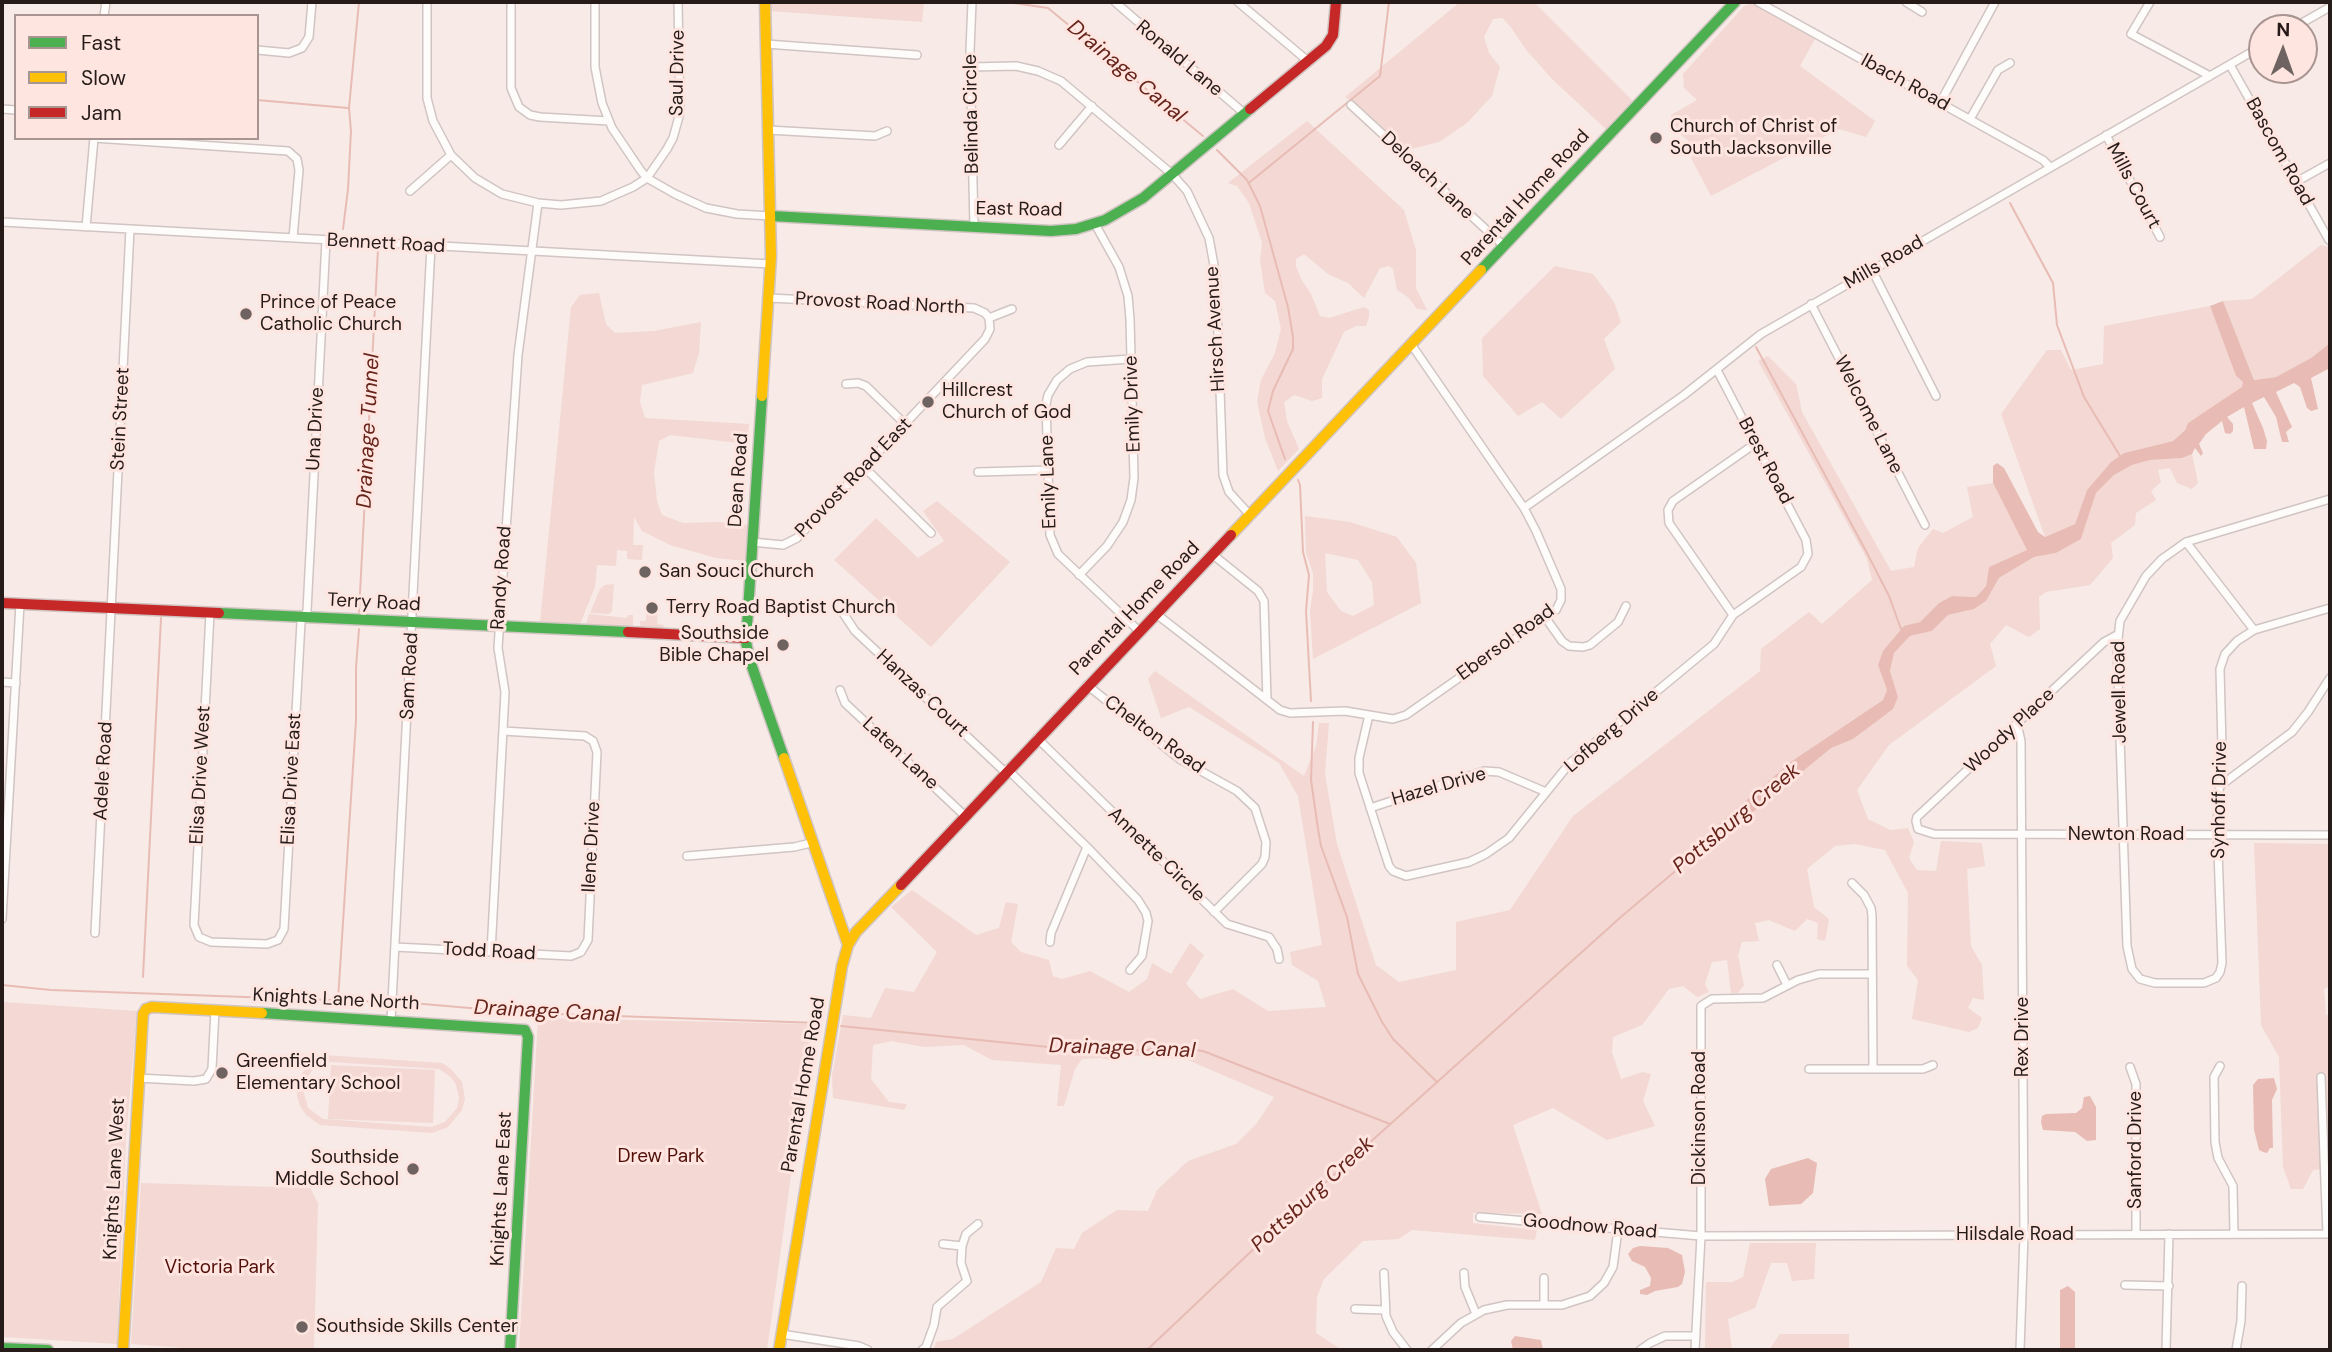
<!DOCTYPE html>
<html>
<head>
<meta charset="utf-8">
<style>
  body { margin:0 }
  #map { position:relative; width:2332px; height:1352px; overflow:hidden; background:#f7eae7; font-family:"DM Sans",sans-serif }
  canvas { display:block }
  .frame { position:absolute; inset:0; border:4px solid #261b19; pointer-events:none }
  .legend { position:absolute; left:14px; top:14px; width:245px; height:126px; box-sizing:border-box; background:#fee5e0; border:2px solid #a89490; margin:0; padding:9px 12px; list-style:none; font-size:21px; color:#261b19 }
  .legend li { display:flex; align-items:center; gap:14px; height:35px }
  .legend b { width:35px; border:2px solid #a89490 }
  .north { position:absolute; left:2248px; top:14px; width:70px; height:70px; box-sizing:border-box; background:#fee5e0; border:2px solid #a89490; border-radius:50%; rotate:1deg; font-size:19px; font-weight:700; line-height:28px; text-align:center; color:#261b19 }
  .north::after { content:''; display:block; margin:auto; width:24px; height:32px; background:#6f6361; clip-path:polygon(50% 0,100% 100%,50% 72%,0 100%) }
</style>
</head>
<body>
<div id="map">
<canvas width="2332" height="1352"></canvas>
<div class="frame"></div>
<ul class="legend">
<li><b style="height:9px;background:#4caf50"></b>Fast</li>
<li><b style="height:9px;background:#ffc107"></b>Slow</li>
<li><b style="height:9px;background:#c62828"></b>Jam</li>
</ul>
<div class="north">N</div>
</div>
<script>
const g = document.querySelector('canvas').getContext('2d');
g.lineJoin = 'round';
function fill(path, color) { g.fillStyle = color; g.fill(path, 'evenodd'); }
const shape = rows => new Path2D(rows.map(r => 'M' + r).join(''));
function stroke(path, color, width, dash) { g.strokeStyle = color; g.lineWidth = width; g.lineCap = dash ? 'butt' : 'round'; g.setLineDash(dash || []); g.stroke(path); }
function write(font, color, halo, rows, align = 'center') {
  g.font = font + ' "DM Sans",sans-serif'; g.lineWidth = 6; g.setLineDash([]); g.textBaseline = 'middle'; g.strokeStyle = halo; g.fillStyle = color; for (const [text, x, y, turn = 0] of rows) {
    g.save(); g.translate(x, y); g.rotate((+turn || 0) * Math.PI / 180); g.textAlign = isNaN(turn) ? turn : align; if (halo) g.strokeText(text, 0, 0); g.fillText(text, 0, 0); g.restore();
  }
}
fill(shape([
  [769,2,924,2,922,22,769,11],
  [1460,2,1534,2,1634,102,1608,131,1553,80,1527,51,1510,26,1502,18,1493,19,1484,37,1489,53,1500,67,1492,96,1467,123,1439,142,1407,150,1363,109,1345,97],
  [1752,3,1815,39,1800,66,1875,121,1866,137,1839,129,1711,196,1691,158,1695,153,1695,146,1671,127,1671,115,1697,100,1684,88,1683,74,1744,6],
  [1307,121,1404,210,1416,250,1416,288,1427,310,1417,309,1409,298,1397,290,1393,269,1389,266,1380,268,1364,298,1348,283,1328,274,1304,254,1296,259,1296,266,1301,279,1311,294,1320,316,1329,318,1364,307,1369,310,1369,317,1366,326,1356,326,1344,332,1322,379,1322,398,1312,401,1294,395,1284,402,1287,421,1299,449,1278,471,1265,438,1257,401,1261,380,1275,353,1281,329,1275,301,1265,293,1260,260,1262,243,1249,203,1237,186,1228,183],
  [2321,245,2329,247,2330,250,2330,343,2311,358,2276,377,2254,380,2223,301,2252,299],
  [1555,266,1593,274,1614,302,1621,322,1604,339,1615,369,1561,419,1542,402,1518,416,1483,376,1482,338],
  [599,293,606,324,615,333,654,331,701,322,699,353,693,373,642,385,640,402,645,418,749,424,747,444,670,435,659,441,654,472,657,501,662,515,683,523,718,522,750,525,746,561,716,558,670,545,642,531,634,517,633,545,643,545,642,560,627,559,627,551,617,550,616,566,597,565,595,587,580,624,540,623,571,307,580,295],
  [2210,306,2236,376,2243,382,2243,387,2188,423,2185,429,2173,441,2124,453,2111,462,2087,490,2075,524,2045,537,2001,414,2047,350,2061,350,2071,370,2103,364,2104,326],
  [1768,356,1796,384,1802,412,1891,571,1914,567,1918,548,1933,529,1943,533,1973,517,1967,487,1993,483,2028,550,1989,567,1986,586,1976,597,1952,596,1939,603,1920,622,1904,627,1878,664,1887,690,1883,700,1792,761,1853,739,1898,697,1890,671,1894,653,1910,636,1932,631,1948,615,1974,609,1986,601,1999,578,2034,557,2056,553,2081,539,2096,493,2114,475,2132,465,2150,460,2182,458,2192,454,2198,483,2192,489,2177,483,2170,468,2158,470,2161,482,2151,491,2156,500,2136,513,2135,525,2111,543,2113,558,2090,585,2046,592,2039,597,2040,629,2029,637,2006,625,1990,644,1996,666,1889,745,1857,790,1868,819,1890,830,1908,828,1914,842,1909,858,1917,870,1936,871,1941,841,1982,843,1985,866,1967,869,1971,946,1982,965,1984,1000,1973,998,1968,1008,1982,1018,1978,1028,1969,1032,1912,1019,1918,980,1907,966,1908,893,1885,850,1855,844,1835,846,1807,869,1814,907,1829,919,1825,941,1817,939,1818,923,1807,919,1795,931,1769,920,1755,923,1759,941,1742,942,1738,956,1744,985,1738,993,1731,993,1727,960,1712,962,1705,984,1709,992,1697,997,1683,986,1669,989,1642,1025,1613,1037,1612,1052,1621,1079,1643,1072,1651,1074,1643,1101,1655,1126,1607,1140,1553,1108,1513,1125,1542,1214,1473,1213,1473,1223,1537,1230,1535,1240,1412,1230,1399,1239,1363,1241,1324,1279,1317,1297,1316,1333,1342,1350,934,1350,936,1342,953,1339,1041,1282,1056,1248,1074,1249,1082,1233,1117,1210,1148,1211,1157,1190,1188,1161,1236,1144,1257,1123,1274,1097,1183,1058,1161,1059,1131,1055,1123,1056,1113,1061,1101,1058,1082,1059,1075,1069,1064,1106,1057,1106,1061,1065,992,1060,964,1045,924,1047,891,1041,873,1045,871,1079,889,1102,907,1104,904,1110,833,1098,832,1075,843,1015,871,1018,885,988,914,992,937,952,891,907,912,890,976,935,999,928,1006,902,1018,904,1011,942,1021,952,1049,960,1053,976,1062,979,1090,971,1129,992,1147,979,1152,963,1171,974,1190,943,1204,955,1186,984,1200,999,1233,989,1268,1011,1326,1007,1318,981,1292,965,1290,952,1322,945,1298,796,1279,763,1189,707,1161,718,1148,679,1155,671,1304,776,1316,746,1319,723,1329,723,1325,774,1337,844,1376,965,1399,982,1456,970,1456,922,1510,910,1573,816,1760,671,1761,649,1809,612,1822,624,1872,580,1867,559,1758,361],
  [937,501,1010,562,931,647,834,560,876,518,918,558,944,541,923,511],
  [1305,516,1350,522,1397,537,1416,563,1421,603,1313,659,1310,610,1313,591,1313,573,1306,553],
  [1325,553,1358,560,1372,582,1374,605,1353,616,1341,611,1327,592],
  [614,584,612,611,609,614,590,613,600,589,605,585],
  [647,603,658,603,657,624,664,625,662,629,641,629,640,621,646,621],
  [589,614,627,618,628,615,633,615,633,626,629,628,588,627,586,625],
  [2254,843,2330,844,2330,986,2324,989,2326,1015,2330,1015,2330,1168,2313,1170,2303,1189,2291,1189,2283,1167,2279,1057,2261,1025],
  [2,1002,137,1011,126,1137,117,1344,2,1337],
  [538,1018,812,1024,767,1350,519,1350],
  [294,1053,442,1063,451,1069,462,1082,465,1099,462,1110,448,1127,432,1133,320,1125,306,1115,300,1106,297,1095,298,1084,302,1073,314,1061,294,1059],
  [330,1062,439,1069,451,1077,456,1085,459,1098,457,1108,445,1122,432,1127,323,1119,308,1108,303,1090,305,1081,313,1069],
  [331,1065,435,1070,433,1123,328,1119],
  [141,1183,310,1188,318,1203,314,1350,211,1350,131,1344],
  [1750,1243,1816,1243,1814,1279,1792,1281,1787,1263,1771,1263,1755,1308,1728,1319,1732,1350,1705,1350,1706,1282,1732,1282,1743,1277],
  [1780,1334,1849,1334,1849,1350,1769,1350]
]), '#f3d8d3');
fill(shape([
  [2223,301,2254,380,2276,377,2311,358,2330,343,2330,368,2311,378,2318,409,2311,411,2307,408,2300,387,2294,383,2276,392,2292,427,2286,432,2289,442,2282,442,2276,417,2264,397,2252,403,2263,428,2267,441,2266,449,2254,449,2244,407,2227,417,2233,424,2233,431,2230,434,2225,433,2222,421,2206,434,2199,444,2203,453,2201,456,2195,448,2192,454,2182,458,2150,460,2132,465,2114,475,2096,493,2081,539,2056,553,2034,557,1999,578,1986,601,1974,609,1948,615,1932,631,1910,636,1894,653,1890,671,1898,697,1893,709,1853,739,1831,748,1708,849,1698,842,1792,761,1883,700,1887,690,1878,665,1883,651,1904,626,1920,622,1939,603,1952,596,1976,597,1986,586,1989,567,2027,550,1993,483,1993,466,1997,463,2004,468,2038,532,2045,537,2075,524,2087,490,2111,462,2124,453,2173,441,2185,430,2188,423,2242,387,2243,382,2236,376,2210,306],
  [2274,1078,2277,1089,2272,1100,2273,1148,2270,1148,2267,1153,2263,1152,2259,1150,2254,1130,2253,1085,2258,1079],
  [2090,1096,2096,1107,2096,1140,2087,1141,2075,1132,2043,1130,2041,1122,2042,1116,2046,1114,2076,1113,2082,1108,2084,1097],
  [1808,1158,1817,1163,1813,1193,1801,1204,1769,1206,1765,1179,1771,1169],
  [1640,1246,1668,1248,1682,1255,1685,1272,1682,1284,1678,1287,1655,1291,1647,1295,1640,1294,1640,1290,1650,1286,1651,1278,1645,1267,1632,1261,1628,1254,1633,1248],
  [2068,1286,2075,1292,2075,1350,2060,1350,2060,1290],
  [1515,1336,1541,1340,1543,1350,1513,1350,1511,1341]
]), '#e8bcb5');
stroke(shape([
  [1007,2,1048,8,1203,136],
  [257,100,348,108],
  [1217,150,1247,180,1260,206,1288,307,1293,337,1293,349,1273,391,1268,411,1285,459],
  [1250,182,1380,76,1389,2],
  [2010,203,2053,283,2057,325,2084,397,2120,456],
  [343,229,348,189,351,131,349,108,359,2],
  [1756,347,1867,553,1889,596,1901,629],
  [1298,480,1300,485,1303,552,1309,575,1306,611,1311,701],
  [359,612,378,249],
  [1313,722,1311,780,1318,829,1321,846,1347,917,1358,974,1382,1022,1393,1039,1437,1082],
  [143,977,161,618],
  [2,985,51,990,384,1002],
  [338,1000,356,720,356,667,359,629],
  [400,1002,528,1013,819,1023],
  [841,1026,1088,1051,1148,1050,1163,1046,1203,1051,1390,1124],
  [1147,1350,1298,1207,1622,916,1705,846]
]), '#e8bcb5', 2);
const street = shape([
  [427,2,427,98,433,121,451,155,475,178,502,194,538,203,561,205,601,201,633,187,647,178,667,149,673,138,680,113,678,2],
  [511,2,511,88,519,107,530,115,540,117,609,121],
  [595,2,595,67,602,103,612,128,641,171,647,178,675,194,706,208,737,214,771,216],
  [972,2,970,51,974,227],
  [1115,2,1245,114],
  [1238,2,1309,62],
  [1758,2,2043,160,2050,167],
  [1906,2,1922,12],
  [2150,2,2131,34,2210,76],
  [104,16,106,2],
  [2293,28,2330,7],
  [766,44,917,55],
  [257,50,289,53,302,48,309,37,312,2],
  [2230,65,2329,240],
  [970,67,1016,66,1038,71,1061,81,1172,174,1187,191,1209,238,1216,276,1223,475,1229,492,1249,514],
  [1940,103,1995,2],
  [1351,105,1504,246],
  [2,109,16,110],
  [1970,119,1998,70,2010,63],
  [768,130,875,136,887,131],
  [2106,135,2160,237],
  [1059,145,1092,106],
  [2296,182,2330,163],
  [410,191,451,155],
  [2,222,771,264],
  [86,227,94,138,288,151,297,159,299,170,293,238],
  [1872,270,1936,396],
  [769,298,974,308,985,313,989,318],
  [1811,304,1925,525],
  [989,318,1012,309],
  [1131,359,1087,362,1070,369,1057,380,1048,395,1046,404,1048,470,1050,535,1058,554,1139,631],
  [846,384,858,383,866,386,905,424],
  [864,467,931,533],
  [978,472,1048,470],
  [2330,499,2186,542,2162,559,2146,576,2120,621,2117,648,2127,946,2132,969,2140,979,2155,983,2204,983,2216,978,2220,972,2222,963,2217,823,2222,748,2220,669,2225,654,2237,641,2254,630,2330,608],
  [1524,508,1684,395,1761,334,2262,46],
  [752,542,783,545,797,538,985,339,990,329,989,318],
  [2186,542,2254,630],
  [1212,554,1258,591,1264,601,1267,700],
  [1079,575,1107,546,1123,522,1131,500,1134,478,1130,319,1128,296,1119,267,1095,224],
  [210,613,194,925,199,937,211,942,267,944,278,940,284,929,301,622,307,611,326,240],
  [843,613,855,631,1005,772],
  [1155,613,1280,710,1290,713,1345,711,1393,719,1406,715,1556,610,1561,600,1561,589,1536,531,1524,508,1411,344],
  [1733,615,1669,523,1668,510,1673,501,1756,443],
  [1545,617,1562,641,1569,646,1583,647,1590,645,1618,622,1626,606],
  [2117,635,2104,642,1917,817,1916,821,1918,829,1934,834,2330,835],
  [2,682,16,683],
  [1087,685,1181,760,1237,791,1255,808,1266,842,1265,857,1262,864,1214,912],
  [840,690,845,703,964,815],
  [1369,715,1359,758,1359,773,1389,866,1393,871,1406,876,1469,862,1486,854,1509,838,1570,763,1714,644,1733,615,1801,567,1808,554,1806,540,1717,370],
  [2017,724,2021,741,2024,1235,2020,1350],
  [503,731,585,736,593,741],
  [1037,738,1227,924,1269,937,1277,949,1279,959],
  [1007,769,1087,847,1138,900,1146,913,1148,921,1142,956,1130,970],
  [2220,786,2292,732,2308,712,2330,678],
  [1370,808,1484,771,1499,772,1546,792],
  [687,856,794,847,811,843],
  [1852,883,1864,895,1871,908,1872,916,1873,1069],
  [2,919,20,604],
  [95,933,130,229],
  [1050,942,1051,933,1087,847],
  [395,947,571,956,581,952],
  [491,952,505,692,498,648,518,355,538,203],
  [581,952,588,940,597,752,593,741],
  [1777,965,1787,985],
  [391,1021,431,246],
  [2220,1066,2214,1077,2215,1142,2218,1158,2233,1186,2234,1234],
  [2130,1067,2136,1084,2136,1234],
  [1809,1069,1923,1069,1933,1065],
  [2321,1077,2327,1234],
  [138,1078,194,1081,206,1079,212,1069,215,1010],
  [1480,1217,1701,1236,2330,1234],
  [943,1244,962,1246],
  [1384,1273,1386,1316,1393,1332,1407,1350],
  [1464,1273,1465,1287,1476,1314],
  [1544,1278,1544,1304],
  [2125,1285,2169,1286],
  [1355,1309,1385,1310],
  [781,1334,859,1346,868,1350],
  [922,1350,926,1347,934,1325,937,1307,967,1281,961,1263,962,1246,966,1234,978,1224],
  [1432,1350,1461,1323,1484,1310,1507,1305,1562,1305,1590,1296,1604,1283,1613,1267,1618,1230],
  [1640,1350,1650,1343,1665,1336,1696,1336],
  [1695,1350,1701,1236,1701,1006,1712,999,1763,998,1798,980,1819,974,1872,974],
  [2166,1350,2169,1234],
  [2236,1350,2241,1321,2242,1286]
]);
const fast = shape([
  [771,216,1051,231,1076,229,1105,220,1143,198,1250,109],
  [1481,270,1735,2],
  [762,396,746,642,750,661,784,758],
  [219,613,628,632],
  [262,1013,525,1030,528,1037,510,1350],
  [2,1348,48,1350]
]);
const slow = shape([
  [762,396,771,256,765,2],
  [1231,535,1481,270],
  [784,758,848,945],
  [123,1350,143,1014,146,1009,152,1007,262,1013],
  [779,1350,842,966,848,945,856,932,901,885]
]);
const jam = shape([
  [1250,109,1326,46,1333,35,1336,2],
  [2,603,219,613],
  [628,632,746,638],
  [901,885,1231,535]
]);
stroke(street, '#d0c5c2', 10);
stroke(fast, '#d0c5c2', 13);
stroke(slow, '#d0c5c2', 13);
stroke(jam, '#d0c5c2', 13);
stroke(street, '#fefcfb', 7);
stroke(fast, '#4caf50', 10);
stroke(slow, '#ffc107', 10);
stroke(jam, '#c62828', 10);
for (const [x, y, r, color] of [
  [1656,138,7,"#6f6361"],
  [246,314,7,"#6f6361"],
  [928,402,7,"#6f6361"],
  [645,572,7,"#6f6361"],
  [652,608,7,"#6f6361"],
  [783,645,7,"#6f6361"],
  [222,1073,7,"#6f6361"],
  [413,1169,7,"#6f6361"],
  [302,1327,7,"#6f6361"]
]) { const dot = new Path2D(); dot.arc(x, y, r, 0, 2 * Math.PI); g.fillStyle = color; g.fill(dot); stroke(dot, '#fee5e0', 2.5); }
write('19px', '#261b19', '#fee5e0', [
  ["Ronald Lane",1179,59,40],
  ["Saul Drive",678,73,-89],
  ["Ibach Road",1905,83,29],
  ["Belinda Circle",972,114,-91],
  ["Bascom Road",2279,152,61],
  ["Deloach Lane",1427,176,43],
  ["Mills Court",2133,186,62],
  ["Parental Home Road",1526,198,-47],
  ["East Road",1019,210,1],
  ["Bennett Road",386,244,3],
  ["Mills Road",1884,263,-30],
  ["Provost Road North",880,304,3],
  ["Hirsch Avenue",1216,329,-93],
  ["Emily Drive",1133,404,-92],
  ["Welcome Lane",1868,415,63],
  ["Stein Street",121,419,-87],
  ["Una Drive",316,429,-87],
  ["Brest Road",1765,461,62],
  ["Provost Road East",854,478,-46],
  ["Dean Road",739,480,-86],
  ["Emily Lane",1049,482,-92],
  ["Randy Road",502,578,-86],
  ["Terry Road",374,603,3],
  ["Parental Home Road",1135,609,-46],
  ["Ebersol Road",1506,643,-36],
  ["Sam Road",410,676,-87],
  ["Jewell Road",2120,692,-91],
  ["Hanzas Court",922,694,43],
  ["Lofberg Drive",1612,731,-41],
  ["Woody Place",2010,731,-43],
  ["Chelton Road",1154,735,36],
  ["Laten Lane",900,754,43],
  ["Adele Road",104,771,-87],
  ["Elisa Drive West",201,775,-87],
  ["Elisa Drive East",292,779,-87],
  ["Hazel Drive",1439,787,-16],
  ["Synhoff Drive",2220,800,-89],
  ["Newton Road",2126,835],
  ["Ilene Drive",592,847,-87],
  ["Annette Circle",1156,855,44],
  ["Todd Road",489,952,3],
  ["Knights Lane North",336,1000,3],
  ["Rex Drive",2023,1037,-90],
  ["Parental Home Road",804,1085,-80],
  ["Dickinson Road",1700,1118,-90],
  ["Sanford Drive",2136,1150,-90],
  ["Knights Lane West",115,1179,-87],
  ["Knights Lane East",502,1189,-87],
  ["Goodnow Road",1590,1227,5],
  ["Hilsdale Road",2015,1235]
]);
write('19px', '#261b19', '#fee5e0', [
  ["Church of Christ of",1670,127],
  ["South Jacksonville",1670,149],
  ["Prince of Peace",260,303],
  ["Catholic Church",260,325],
  ["Hillcrest",942,391],
  ["Church of God",942,413],
  ["San Souci Church",659,572],
  ["Terry Road Baptist Church",666,608],
  ["Southside",769,634,"right"],
  ["Bible Chapel",769,656,"right"],
  ["Greenfield",236,1062],
  ["Elementary School",236,1084],
  ["Southside",399,1158,"right"],
  ["Middle School",399,1180,"right"],
  ["Southside Skills Center",316,1327]
], 'left');
write('19px', '#510f08', '#fee5e0', [
  ["Drew Park",661,1157],
  ["Victoria Park",220,1268]
]);
write('italic 21px', '#67241b', '#fee5e0', [
  ["Drainage Canal",1126,72,40],
  ["Drainage Tunnel",369,431,-87],
  ["Pottsburg Creek",1737,819,-40],
  ["Drainage Canal",547,1012,3],
  ["Drainage Canal",1122,1049,2],
  ["Pottsburg Creek",1313,1195,-43]
]);
</script>
</body>
</html>
